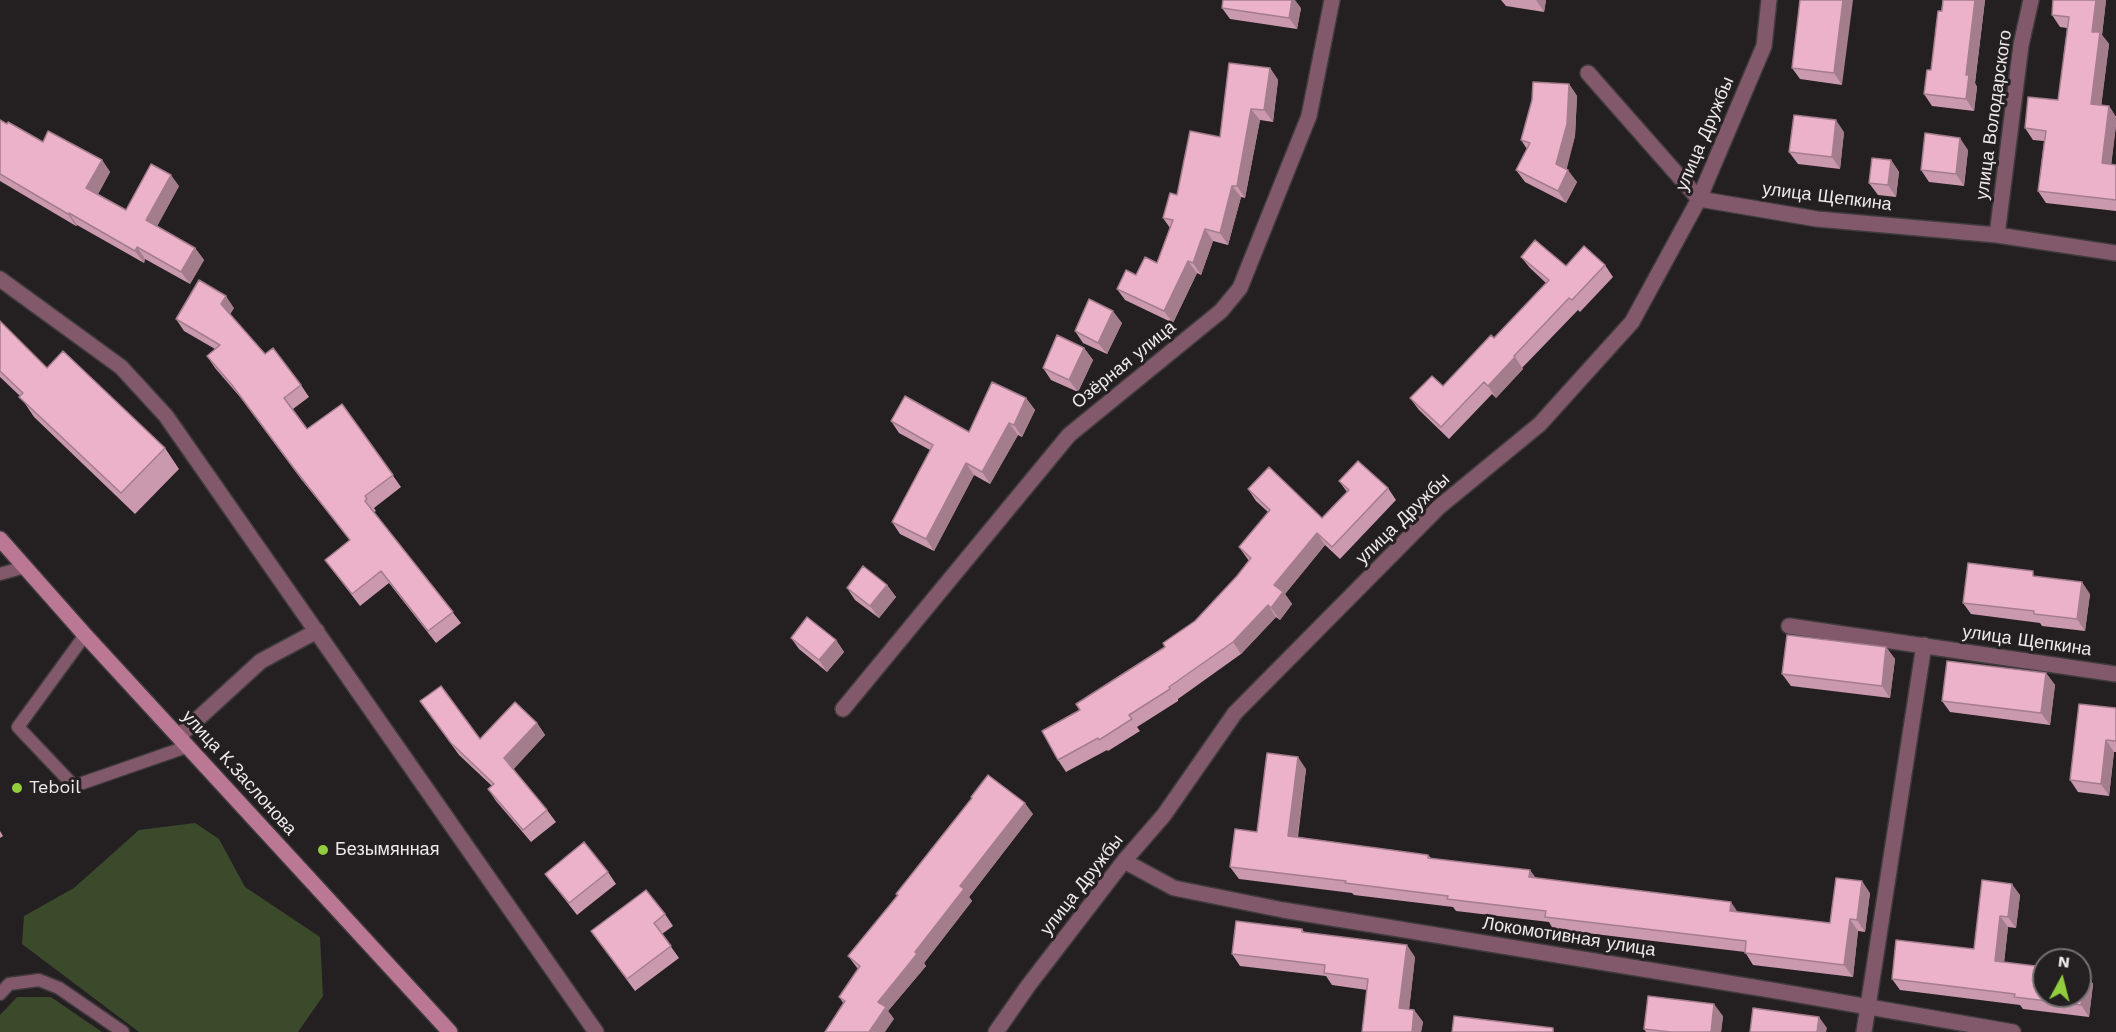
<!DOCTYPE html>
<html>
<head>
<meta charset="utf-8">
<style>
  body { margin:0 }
  #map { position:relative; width:2116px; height:1032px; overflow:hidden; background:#241f21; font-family:"Work Sans",sans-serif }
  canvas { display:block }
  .north { position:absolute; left:2032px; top:948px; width:60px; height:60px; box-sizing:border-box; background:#241f21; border:2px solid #757072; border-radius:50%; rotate:7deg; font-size:16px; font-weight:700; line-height:24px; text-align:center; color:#eeeaeb }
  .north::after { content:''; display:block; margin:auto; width:21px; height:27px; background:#92cd3e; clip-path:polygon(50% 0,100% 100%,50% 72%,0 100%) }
</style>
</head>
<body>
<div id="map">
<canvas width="2116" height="1032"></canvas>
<div class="north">N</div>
</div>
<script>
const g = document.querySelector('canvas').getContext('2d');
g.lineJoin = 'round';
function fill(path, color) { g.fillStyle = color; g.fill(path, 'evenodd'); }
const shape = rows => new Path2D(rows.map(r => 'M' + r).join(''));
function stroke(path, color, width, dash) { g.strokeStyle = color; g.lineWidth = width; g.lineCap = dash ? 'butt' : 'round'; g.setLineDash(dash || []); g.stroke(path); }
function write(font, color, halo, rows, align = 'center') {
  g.font = font + ' "Work Sans",sans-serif'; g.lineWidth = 6; g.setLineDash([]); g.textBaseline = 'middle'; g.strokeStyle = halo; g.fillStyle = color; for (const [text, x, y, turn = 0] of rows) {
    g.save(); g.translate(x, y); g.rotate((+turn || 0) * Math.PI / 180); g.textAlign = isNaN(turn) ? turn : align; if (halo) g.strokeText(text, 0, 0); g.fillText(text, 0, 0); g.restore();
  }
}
fill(shape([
  [195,823,219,839,245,887,320,937,323,996,298,1032,139,1032,22,944,24,916,74,888,139,830],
  [17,997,51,997,102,1032,0,1032,0,1015]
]), '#3c4a2c');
const lane = shape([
  [0,574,25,567],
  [85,635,18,727,74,786,189,746],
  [0,994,9,984,39,980,59,988,123,1032]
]);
const street = shape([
  [1588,73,1699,199,1817,219,1997,235,2116,253],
  [1997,235,2021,45,2031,0],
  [0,279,121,367,166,416,596,1032],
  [1789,626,2116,674],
  [843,709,1069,435,1221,311,1240,288,1309,116,1332,0],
  [179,736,261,661,317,631],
  [1124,861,1174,888,1283,910,1771,990,2013,1032],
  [996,1032,1028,986,1124,861,1164,815,1235,713,1439,507,1540,424,1632,322,1699,199,1764,46,1769,0],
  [1864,1032,1924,645]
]);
const secondary = shape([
  [0,539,85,635,450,1032]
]);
stroke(lane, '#403b3d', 15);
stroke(street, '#403b3d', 18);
stroke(secondary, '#403b3d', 18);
stroke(lane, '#82596b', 12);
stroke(street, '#82596b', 15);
stroke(secondary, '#ba7895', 15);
fill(shape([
  [1501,0,1546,0,1544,12,1506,6],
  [1800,0,1842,85,1800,79,1792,68],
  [1943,0,1985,0,1975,83,1977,87,1974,111,1932,106,1924,94,1931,70],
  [2053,0,2106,0,2102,35,2109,44,2101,106,2109,106,2116,117,2116,125,2111,165,2116,165,2116,211,2046,203,2038,191,2044,141,2033,140,2025,128,2058,100,2067,28,2060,27,2052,15],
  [1222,8,1301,8,1297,29,1230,19],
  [1270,68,1278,80,1273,122,1260,120,1245,198,1241,197,1228,245,1213,241,1201,275,1197,273,1173,323,1125,300,1117,289,1157,263,1170,228,1163,218,1177,195,1220,137],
  [1569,84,1577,96,1575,136,1566,169,1577,182,1566,203,1525,182,1516,170,1527,149,1521,140],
  [0,120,43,142,102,160,110,172,98,194,126,210,179,186,157,226,195,248,204,260,190,284,145,259,144,263,77,225,76,226,0,181],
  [1844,132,1840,169,1798,164,1789,152],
  [1968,150,1964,186,1929,182,1921,170],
  [1891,160,1899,172,1896,197,1878,195,1869,183],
  [1521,257,1566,266,1605,265,1613,277,1580,312,1578,310,1522,368,1523,369,1496,398,1492,394,1449,439,1419,410,1410,398,1443,386,1494,338,1546,283,1530,268],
  [234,308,230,314,265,354,301,385,309,397,293,409,307,429,342,404,401,487,374,508,376,511,374,512,461,623,436,643,389,583,360,606,325,560,350,540,301,479,240,397,215,368,207,356,215,349,184,331,176,319],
  [0,321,47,368,165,448,179,469,135,514,34,417,20,396,0,377],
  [1122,323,1107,354,1083,343,1075,331],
  [1084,348,1093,360,1078,392,1051,380,1043,368],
  [1026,398,1035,410,1022,437,1018,435,990,484,974,475,934,551,900,534,892,522,930,450,899,433,891,421,969,432],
  [1339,481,1388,488,1396,500,1340,559,1325,545,1285,594,1292,604,1280,620,1276,617,1241,654,1178,699,1178,701,1137,727,1140,731,1108,751,1107,750,1066,772,1058,760,1080,710,1165,647,1195,621,1237,576,1249,561,1239,547,1268,512,1256,501,1248,489,1322,518,1347,492],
  [2037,576,2090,594,2085,631,2042,626,2040,623,1971,614,1963,603],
  [887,585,896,597,879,618,855,600,847,588],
  [791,638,836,640,844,652,827,672,799,649],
  [1886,647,1895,659,1890,698,1791,686,1782,674],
  [2046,673,2055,685,2050,725,1950,712,1942,701],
  [420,701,480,739,537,723,545,735,513,769,547,810,556,822,531,842,496,801,488,789,492,786,459,755],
  [2116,708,2116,752,2114,752,2109,796,2078,792,2070,780],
  [1306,769,1298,837,1428,855,1431,858,1535,878,1738,912,1830,923,1870,893,1865,932,1858,931,1853,977,1753,965,1745,952,1553,929,1549,922,1456,911,1453,907,1354,895,1352,893,1239,879,1230,867],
  [971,797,1033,814,969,897,972,901,924,963,926,966,888,1011,894,1019,844,1004,839,997,858,969,848,956,897,896,896,894,972,799],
  [0,831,3,836,0,838],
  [608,872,616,884,577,915,545,874],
  [1982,880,2020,895,2016,928,2008,927,2004,962,2085,972,2093,984,2089,1017,2023,1009,2020,1005,1900,990,1892,979,1974,949],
  [665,914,673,926,662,934,679,958,635,991,591,931],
  [1302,929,1305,933,1415,957,1409,1009,1414,1010,1423,1022,1421,1032,1362,1032,1367,990,1332,985,1326,976,1240,966,1232,954],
  [1723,1016,1721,1032,1646,1032,1644,1029]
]), '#ca99ae');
fill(shape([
  [1292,0,1295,0,1301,8,1297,29,1289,18],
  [1536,0,1546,0,1544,12],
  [1843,0,1853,0,1842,85,1834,73],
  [1975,0,1985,0,1975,83,1977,87,1974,111,1966,99,1966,75],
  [2096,0,2106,0,2102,35,2109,44,2100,116,2091,104,2092,32],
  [1270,68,1278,80,1273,122,1264,110],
  [1569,84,1577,96,1575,136,1565,176,1556,164],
  [2109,106,2116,117,2116,125,2110,175,2102,163],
  [1251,109,1260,120,1245,198,1237,186],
  [1836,120,1844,132,1840,169,1832,157],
  [1960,138,1968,150,1964,186,1956,174],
  [102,160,110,172,95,200,86,188],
  [1891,160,1899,172,1896,197,1888,185],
  [1568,170,1577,182,1566,203,1558,191],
  [171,175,179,186,154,232,146,220],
  [1232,186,1241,197,1228,245,1220,233],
  [69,213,77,225,76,226,68,214],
  [1205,229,1213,241,1201,275,1193,263],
  [137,247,145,259,144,263,135,251],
  [195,248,204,260,190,284,181,272],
  [1188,261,1197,273,1173,323,1164,311],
  [226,296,234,308,229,316,221,304],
  [1113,311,1122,323,1107,354,1098,343],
  [1084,348,1093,360,1078,392,1069,380],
  [1515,357,1523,369,1496,398,1488,386],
  [1026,398,1035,410,1022,437,1014,425],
  [1009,423,1018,435,990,484,982,472],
  [966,463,974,475,934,551,926,539],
  [1317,533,1325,545,1285,594,1292,604,1280,620,1271,608,1274,585],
  [2082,582,2090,594,2085,631,2077,619],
  [887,585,896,597,879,618,870,606],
  [1268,605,1276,617,1241,654,1233,642],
  [836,640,844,652,827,672,819,660],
  [1886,647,1895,659,1890,698,1882,686],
  [2046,673,2055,685,2050,725,2041,713],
  [537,723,545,735,513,770,504,758],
  [2106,740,2114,752,2109,796,2101,784],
  [1298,757,1306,769,1296,848,1288,836],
  [1025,803,1033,814,969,897,972,901,924,963,926,966,888,1011,894,1019,885,1032,869,1032,878,1002,915,952,960,886],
  [1530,870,1539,882,1529,877],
  [1862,881,1870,893,1865,932,1857,920],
  [2012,884,2020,895,2016,928,2008,917],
  [1731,902,1739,914,1730,911],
  [2000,916,2008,927,2003,973,1995,961],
  [1850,919,1858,931,1853,977,1844,965],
  [1407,945,1415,957,1408,1020,1399,1008],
  [2085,972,2093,984,2089,1017,2081,1005],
  [1714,1004,1723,1016,1721,1032,1711,1032],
  [1414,1010,1423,1022,1421,1032,1412,1032],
  [1819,1017,1827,1028,1826,1032,1817,1032]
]), '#a47d8d');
const building = shape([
  [1223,0,1292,0,1289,18,1222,8,1223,0],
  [1800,0,1843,0,1834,73,1792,68,1800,0],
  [1943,0,1975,0,1966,75,1969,75,1966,99,1924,94,1927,70,1931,70,1938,11,1942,11,1943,0],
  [2053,0,2096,0,2092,32,2100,32,2091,104,2109,106,2102,163,2116,165,2116,200,2038,191,2046,131,2025,128,2028,97,2058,100,2069,17,2052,15,2053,0],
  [1229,63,1270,68,1264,110,1251,109,1237,186,1232,186,1220,233,1205,229,1193,263,1188,261,1164,311,1117,289,1126,270,1136,275,1145,257,1157,263,1173,220,1163,218,1170,193,1177,195,1190,131,1220,137,1229,63],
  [1533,82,1569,84,1567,124,1556,164,1568,170,1558,191,1516,170,1530,143,1521,140,1532,100,1533,82],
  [1794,115,1836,120,1832,157,1789,152,1794,115],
  [0,120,7,124,8,122,43,142,48,131,102,160,86,188,126,210,151,164,171,175,146,220,195,248,181,272,137,247,135,251,69,213,68,214,0,174,0,120],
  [1925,133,1960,138,1956,174,1921,170,1925,133],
  [1872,158,1891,160,1888,185,1869,183,1872,158],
  [1535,240,1566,266,1584,246,1605,265,1572,300,1569,298,1514,356,1515,357,1488,386,1484,382,1441,427,1410,398,1432,376,1443,386,1491,335,1494,338,1549,280,1521,257,1535,240],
  [199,280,226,296,221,304,265,354,273,348,301,385,284,398,307,429,342,404,393,475,365,496,367,499,365,501,453,612,428,631,381,571,352,594,325,560,350,540,293,467,232,385,207,356,220,345,176,319,199,280],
  [1089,299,1113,311,1098,343,1075,331,1089,299],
  [0,321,47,368,63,351,165,448,121,493,19,397,23,393,0,371,0,321],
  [1057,335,1084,348,1069,380,1043,368,1057,335],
  [992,382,1026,398,1014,425,1009,423,982,472,966,463,926,539,892,522,933,445,891,421,905,396,969,432,992,382],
  [1358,461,1388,488,1332,547,1317,533,1274,585,1283,592,1271,608,1268,605,1233,642,1169,687,1170,689,1129,715,1132,719,1099,740,1098,738,1058,760,1042,731,1080,710,1076,704,1165,647,1163,643,1195,621,1237,576,1251,558,1239,547,1270,510,1248,489,1269,467,1322,518,1349,490,1339,481,1358,461],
  [1968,563,2033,571,2033,576,2082,582,2077,619,2034,614,2034,611,1963,603,1968,563],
  [863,566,887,585,870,606,847,588,863,566],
  [807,617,836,640,819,660,791,638,807,617],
  [1787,635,1886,647,1882,686,1782,674,1787,635],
  [1947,661,2046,673,2041,713,1942,701,1947,661],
  [441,686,480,739,515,702,537,723,504,758,547,810,523,830,488,789,494,784,451,743,420,701,441,686],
  [2079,704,2116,708,2116,741,2106,740,2101,784,2070,780,2079,704],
  [1267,753,1298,757,1288,836,1428,855,1428,858,1530,870,1529,877,1731,902,1730,911,1830,923,1836,878,1862,881,1857,920,1850,919,1844,965,1745,953,1746,941,1545,917,1546,911,1447,899,1448,896,1345,883,1346,881,1230,867,1235,829,1257,832,1267,753],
  [988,775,1025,803,960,886,964,889,915,952,917,954,878,1002,886,1007,869,1032,825,1032,845,1001,839,997,860,966,848,956,898,895,896,894,972,798,971,797,988,775],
  [584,842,608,872,569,903,545,874,584,842],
  [1982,880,2012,884,2008,917,2000,916,1995,961,2044,967,2044,996,2080,996,2080,972,2085,972,2081,1005,2014,997,2015,994,1892,979,1896,940,1974,949,1982,880],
  [646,890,665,914,654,923,671,946,627,979,591,931,646,890],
  [1236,921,1302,929,1302,932,1407,945,1399,1008,1414,1010,1412,1032,1362,1032,1368,979,1324,973,1325,965,1232,954,1236,921],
  [1648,996,1714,1004,1711,1032,1671,1032,1644,1029,1648,996],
  [1753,1008,1819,1017,1817,1032,1750,1032,1753,1008],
  [1454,1016,1553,1028,1553,1032,1452,1032,1454,1016]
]);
fill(building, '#ebb2ca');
stroke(building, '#a47d8d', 1.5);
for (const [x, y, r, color] of [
  [17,788,6,"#92cd3e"],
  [323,850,6,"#92cd3e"]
]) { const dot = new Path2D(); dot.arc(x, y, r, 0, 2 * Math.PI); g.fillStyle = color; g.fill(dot); stroke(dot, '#241f21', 2); }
write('18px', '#eeeaeb', '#241f21', [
  ["улица Володарского",1994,115,-82],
  ["улица Дружбы",1705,134,-67],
  ["улица Щепкина",1827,197,7],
  ["Озёрная улица",1124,365,-39],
  ["улица Дружбы",1403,519,-44],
  ["улица Щепкина",2027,641,8],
  ["улица К.Заслонова",239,773,48],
  ["улица Дружбы",1082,885,-52],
  ["Локомотивная улица",1569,937,9]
]);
write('18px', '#eeeaeb', '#241f21', [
  ["Teboil",29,788],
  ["Безымянная",335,850]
], 'left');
</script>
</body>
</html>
